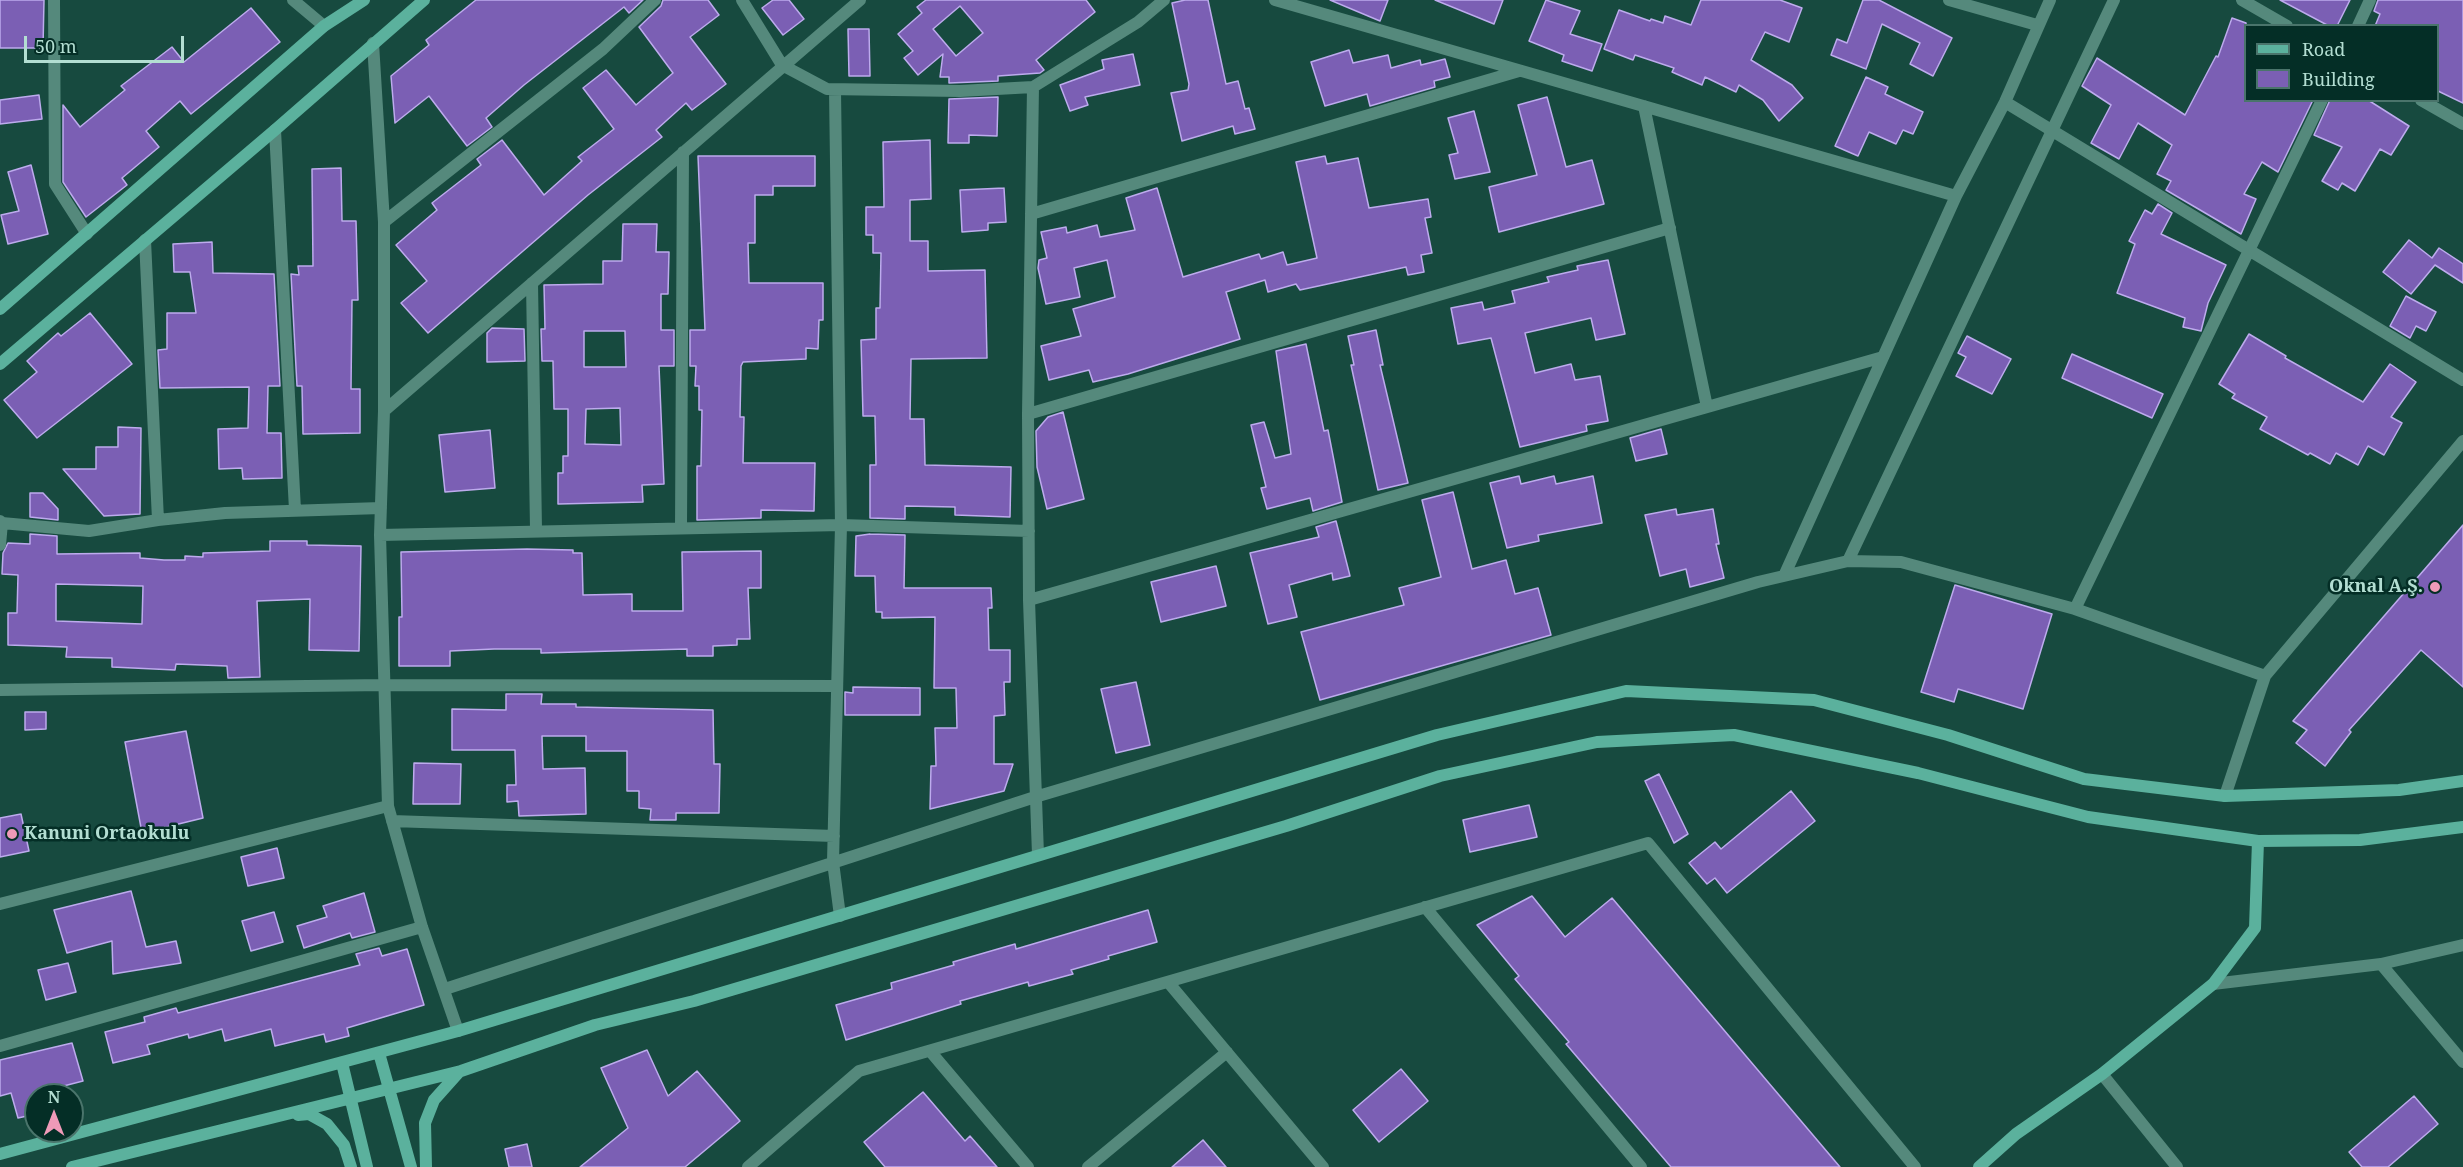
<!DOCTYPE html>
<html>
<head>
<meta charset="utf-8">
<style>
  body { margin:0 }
  #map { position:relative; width:2463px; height:1167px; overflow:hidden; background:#174a3f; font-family:"Noto Serif",serif }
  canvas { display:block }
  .legend { position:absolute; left:2244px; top:24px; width:195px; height:78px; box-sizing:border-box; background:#042e26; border:2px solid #4a746b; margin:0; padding:8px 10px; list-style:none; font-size:18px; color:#b3ded2 }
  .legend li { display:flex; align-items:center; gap:12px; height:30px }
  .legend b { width:30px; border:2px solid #4a746b }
  .north { position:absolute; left:24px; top:1083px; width:60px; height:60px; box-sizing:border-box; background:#042e26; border:2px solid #4a746b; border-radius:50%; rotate:0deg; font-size:16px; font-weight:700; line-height:24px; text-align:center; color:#b3ded2 }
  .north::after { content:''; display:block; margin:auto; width:21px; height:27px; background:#ef9ab8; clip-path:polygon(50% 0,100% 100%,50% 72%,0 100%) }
  .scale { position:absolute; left:24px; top:36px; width:160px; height:27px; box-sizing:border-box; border:3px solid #b3ded2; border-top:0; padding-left:8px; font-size:18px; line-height:21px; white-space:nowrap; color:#b3ded2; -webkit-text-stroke:4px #042e26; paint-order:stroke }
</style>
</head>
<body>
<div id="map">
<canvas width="2463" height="1167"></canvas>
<ul class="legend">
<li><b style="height:8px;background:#5bb19d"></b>Road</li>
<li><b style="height:16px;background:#7b5fb4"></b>Building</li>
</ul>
<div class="north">N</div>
<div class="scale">50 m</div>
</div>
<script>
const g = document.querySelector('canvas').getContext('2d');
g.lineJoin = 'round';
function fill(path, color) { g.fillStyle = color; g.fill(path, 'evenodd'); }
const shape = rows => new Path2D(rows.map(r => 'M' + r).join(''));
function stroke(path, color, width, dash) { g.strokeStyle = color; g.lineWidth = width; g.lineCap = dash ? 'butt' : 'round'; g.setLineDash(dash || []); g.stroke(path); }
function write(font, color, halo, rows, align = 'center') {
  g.font = font + ' "Noto Serif",serif'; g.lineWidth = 5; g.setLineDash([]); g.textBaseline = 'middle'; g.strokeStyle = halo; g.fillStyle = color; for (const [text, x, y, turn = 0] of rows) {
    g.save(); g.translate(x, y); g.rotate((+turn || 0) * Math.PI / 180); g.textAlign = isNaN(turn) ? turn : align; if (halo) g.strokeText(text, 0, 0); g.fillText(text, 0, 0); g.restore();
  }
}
const building = shape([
  [0,0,44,0,43,48,0,48,0,0],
  [476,0,643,0,629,13,624,7,524,85,486,118,492,127,467,146,429,96,395,123,391,76,429,45,426,40,476,0],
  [663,0,708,0,719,15,690,37,726,84,692,110,686,103,656,130,662,137,588,195,428,333,401,303,427,281,396,245,437,210,432,203,481,165,477,159,502,140,544,195,582,161,578,157,614,129,583,88,606,70,636,105,673,73,639,27,661,6,663,0],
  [773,0,789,0,804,19,783,35,762,8,773,0],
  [926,0,1086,0,1095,12,1036,60,1044,70,1040,73,998,76,998,81,949,83,949,77,940,77,943,54,918,75,904,58,913,51,898,34,922,13,917,7,926,0],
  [960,6,983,33,956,56,933,29,960,6],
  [1185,0,1208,0,1226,84,1238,81,1245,109,1249,108,1255,129,1235,134,1233,126,1182,141,1171,93,1188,90,1189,84,1172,3,1185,0],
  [1330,0,1388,0,1380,21,1330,0],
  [1435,0,1503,0,1494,24,1435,0],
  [1546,0,1580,11,1570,34,1602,44,1592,71,1562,61,1564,55,1529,41,1546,0],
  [1701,0,1780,0,1802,8,1789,42,1765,32,1751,60,1792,85,1803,98,1779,121,1763,100,1739,85,1736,92,1705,77,1702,85,1672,72,1674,68,1635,55,1633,60,1604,49,1619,10,1650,21,1651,19,1663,23,1665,16,1691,25,1701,0],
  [1863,0,1879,0,1952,38,1933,76,1910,64,1920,43,1882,24,1866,69,1831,55,1837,39,1847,43,1863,0],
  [2280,0,2350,0,2337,26,2329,26,2280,0],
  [2378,0,2463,0,2463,103,2438,91,2438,26,2375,26,2380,14,2374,11,2378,0],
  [251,8,280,42,191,114,180,101,146,131,159,147,122,178,127,185,86,217,63,182,63,105,80,127,125,90,121,86,172,47,184,62,251,8],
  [2232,18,2246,23,2246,100,2313,100,2278,172,2262,162,2244,194,2256,199,2241,234,2166,190,2171,181,2157,174,2172,145,2138,123,2119,159,2091,143,2111,105,2082,86,2097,58,2185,115,2216,56,2218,57,2232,18],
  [848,29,869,29,870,76,849,76,848,29],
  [1349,50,1353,63,1388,55,1391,68,1420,60,1421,65,1445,59,1450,77,1434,81,1435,87,1370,106,1367,94,1325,106,1311,62,1349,50],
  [1133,54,1140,85,1085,97,1088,105,1070,111,1060,85,1104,69,1102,60,1133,54],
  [1866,77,1888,87,1885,94,1923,112,1913,134,1903,130,1896,144,1869,132,1858,156,1835,146,1866,77],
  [39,95,42,119,0,124,0,100,39,95],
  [998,97,997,136,969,135,969,143,948,143,949,99,998,97],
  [1547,97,1566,167,1592,160,1604,204,1499,232,1489,187,1537,175,1518,105,1547,97],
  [2330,100,2368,100,2409,126,2391,155,2380,149,2355,191,2342,183,2338,190,2322,181,2342,147,2314,135,2330,100],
  [1474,111,1490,172,1455,179,1449,155,1458,153,1448,118,1474,111],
  [930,140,931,199,910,200,910,241,928,241,928,271,985,270,987,358,911,359,910,419,924,419,925,465,1011,467,1010,517,955,515,955,507,905,506,905,519,870,518,870,465,876,465,875,416,863,416,861,340,876,339,876,308,880,308,881,253,873,253,873,235,866,235,866,207,884,207,883,142,930,140],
  [698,156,815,156,815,186,773,186,773,195,755,195,755,243,748,243,749,283,823,283,823,320,819,320,818,349,806,348,806,359,743,362,741,366,740,417,744,417,743,463,815,463,814,511,761,510,761,518,697,520,697,466,701,466,702,410,699,410,699,386,695,386,696,366,690,366,690,330,705,330,698,156],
  [1325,156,1327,164,1358,158,1369,208,1428,199,1431,217,1425,218,1432,253,1421,255,1424,272,1408,275,1406,267,1300,290,1296,284,1268,292,1265,280,1226,292,1240,339,1128,374,1093,382,1089,370,1049,380,1041,346,1081,336,1073,309,1115,297,1107,260,1074,268,1080,297,1046,304,1038,268,1039,260,1047,258,1041,232,1066,227,1067,233,1097,225,1100,237,1135,230,1126,198,1157,188,1183,277,1259,254,1261,259,1283,252,1287,265,1317,258,1296,162,1325,156],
  [31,165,48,234,8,244,1,215,19,211,8,172,31,165],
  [341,168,342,221,356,221,358,300,352,300,351,389,360,389,360,433,303,434,302,386,297,386,291,274,299,275,298,266,313,266,312,169,341,168],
  [1004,188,1006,222,988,223,988,230,962,232,960,190,1004,188],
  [2158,204,2172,213,2161,234,2226,265,2208,303,2201,331,2183,327,2185,318,2117,293,2135,244,2129,241,2145,210,2152,214,2158,204],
  [623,224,657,224,656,252,669,252,668,294,661,294,661,330,674,330,674,366,659,366,664,484,642,485,643,502,558,504,558,473,563,473,563,456,568,456,568,409,554,409,553,361,542,361,541,329,545,329,544,285,603,284,603,261,622,261,623,224],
  [584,331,625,331,626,367,584,367,584,331],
  [620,408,621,445,585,444,586,409,620,408],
  [2409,240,2432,258,2439,248,2463,264,2463,283,2435,265,2411,294,2383,272,2409,240],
  [212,242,213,273,274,274,280,386,268,386,267,433,281,433,282,478,243,479,242,468,219,469,218,429,248,428,249,387,160,388,158,350,167,349,167,313,196,313,190,272,174,272,173,244,212,242],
  [1608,260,1625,334,1596,340,1591,318,1525,333,1535,373,1571,364,1575,380,1600,376,1608,421,1586,425,1587,431,1520,447,1491,338,1458,344,1451,308,1482,302,1484,310,1515,303,1512,291,1549,282,1547,277,1578,270,1577,266,1608,260],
  [2406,296,2436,312,2426,331,2416,326,2410,338,2390,326,2406,296],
  [90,313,132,364,37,438,4,400,37,372,27,361,58,333,61,336,90,313],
  [492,328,524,329,525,361,487,362,487,333,492,328],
  [1376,330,1383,365,1380,365,1408,483,1378,490,1351,365,1354,365,1348,336,1376,330],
  [2249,334,2286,356,2285,358,2363,402,2390,364,2416,382,2391,417,2402,423,2384,455,2368,446,2358,465,2336,453,2330,464,2310,453,2308,455,2260,429,2267,417,2232,398,2235,394,2219,384,2249,334],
  [1967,336,2011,359,1992,394,1956,376,1966,357,1958,353,1967,336],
  [1306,344,1324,431,1328,430,1342,502,1313,511,1310,498,1267,509,1261,488,1266,487,1251,425,1264,422,1275,458,1291,454,1276,351,1306,344],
  [2072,354,2163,394,2152,418,2062,378,2072,354],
  [1063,412,1084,499,1047,509,1037,467,1036,431,1048,417,1063,412],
  [118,427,141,428,140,514,104,516,63,469,96,469,96,447,118,447,118,427],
  [1661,429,1667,454,1636,461,1630,438,1661,429],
  [490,430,495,488,445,492,439,435,490,430],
  [1519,476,1521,484,1554,476,1556,484,1593,476,1602,523,1538,535,1539,541,1507,548,1490,483,1519,476],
  [1453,492,1472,569,1506,560,1515,594,1538,588,1551,635,1320,700,1301,632,1404,605,1399,588,1441,577,1422,500,1453,492],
  [30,493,43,493,58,509,58,520,30,517,30,493],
  [1676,509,1677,515,1713,509,1719,544,1716,544,1724,578,1690,587,1686,569,1660,576,1645,515,1676,509],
  [1336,521,1350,576,1333,580,1332,573,1289,585,1297,617,1268,624,1250,553,1319,537,1316,527,1336,521],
  [2463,525,2463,687,2421,650,2349,730,2351,732,2325,766,2296,743,2307,730,2293,721,2463,525],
  [30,534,57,536,57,554,140,553,140,558,164,560,185,560,185,556,203,557,203,553,270,551,270,541,307,541,307,545,361,546,359,651,309,650,310,599,257,601,260,677,228,678,227,666,176,664,175,670,112,667,112,658,66,657,67,647,8,645,8,613,17,613,18,575,2,574,3,553,8,543,30,544,30,534],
  [56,584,143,586,142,624,56,621,56,584],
  [870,534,905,535,904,588,991,588,992,608,988,608,989,650,1010,650,1010,682,1004,682,1005,715,994,716,994,764,1013,764,1004,791,930,809,931,766,936,766,935,728,957,728,956,688,934,688,935,617,882,618,882,612,876,612,875,576,855,576,856,536,870,534],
  [527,549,573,550,573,553,582,553,583,595,632,594,632,611,683,611,682,552,761,551,761,588,748,588,750,639,737,639,737,645,713,646,713,656,687,656,687,649,541,653,541,649,494,649,450,651,450,666,399,666,399,617,402,617,401,552,527,549],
  [1216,566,1226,606,1161,622,1151,582,1216,566],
  [1955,585,2052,614,2023,709,1958,689,1954,702,1921,692,1955,585],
  [1136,682,1150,745,1116,753,1101,689,1136,682],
  [853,687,920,688,920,715,845,715,845,692,853,693,853,687],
  [506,694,542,694,541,704,576,704,576,707,713,710,714,764,720,764,719,813,676,813,676,820,650,820,651,809,639,808,639,791,627,791,627,751,586,751,586,736,542,736,543,769,585,768,586,814,519,816,518,801,507,802,507,785,516,785,515,750,452,750,452,709,506,710,506,694],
  [25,712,46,712,46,729,25,730,25,712],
  [186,731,203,818,142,833,125,742,186,731],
  [414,763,461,764,460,804,413,804,414,763],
  [1659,774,1688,834,1674,843,1645,781,1659,774],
  [1791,791,1815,821,1727,893,1715,878,1707,884,1689,863,1715,842,1721,849,1791,791],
  [1529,805,1537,837,1470,852,1463,820,1529,805],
  [21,814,29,851,0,857,0,818,21,814],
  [277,848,284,878,248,886,241,857,277,848],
  [131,891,146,947,176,941,181,963,113,974,112,941,67,953,54,910,131,891],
  [364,893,375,932,352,938,350,933,304,948,297,926,327,917,323,906,364,893],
  [1532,896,1565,937,1612,898,1840,1167,1671,1167,1566,1044,1569,1042,1515,979,1519,976,1477,925,1532,896],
  [1148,910,1157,942,1108,956,1109,959,1071,970,1073,974,1029,986,1028,982,960,1001,961,1004,846,1040,836,1005,892,989,891,983,954,965,953,962,1015,944,1016,949,1148,910],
  [274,912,283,942,251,951,242,921,274,912],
  [379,948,382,956,407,949,424,1005,347,1028,349,1036,326,1042,324,1034,275,1046,271,1029,225,1041,222,1029,189,1038,188,1034,147,1045,150,1054,113,1063,105,1032,145,1022,144,1017,176,1008,178,1013,360,965,356,954,379,948],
  [68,963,76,992,46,1000,38,970,68,963],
  [72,1043,83,1081,48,1090,49,1095,36,1095,36,1114,18,1118,11,1093,0,1096,0,1060,72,1043],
  [647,1050,668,1096,697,1071,740,1121,685,1167,580,1167,628,1128,601,1068,647,1050],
  [1401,1069,1428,1101,1379,1142,1353,1110,1401,1069],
  [923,1092,965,1141,970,1136,997,1167,885,1167,864,1142,923,1092],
  [2414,1096,2438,1124,2388,1167,2362,1167,2349,1152,2414,1096],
  [1203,1140,1226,1167,1172,1167,1203,1140],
  [527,1144,532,1167,509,1167,505,1149,527,1144]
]);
fill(building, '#7b5fb4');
stroke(building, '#bdabed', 1.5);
stroke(shape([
  [54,0,55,184,87,234],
  [293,0,324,26],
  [742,0,782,65,827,89,960,91,1033,87,1138,22,1164,0],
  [1275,0,1956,196],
  [1949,0,2037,25],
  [2242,0,2287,26],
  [2358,26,2370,0],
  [373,43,384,222,384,411,380,535,388,806,422,927,458,1031],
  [1033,87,1028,414,1029,600,1038,855],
  [835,90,841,525,833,862,840,916],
  [2421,100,2463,124],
  [2005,102,2463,380],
  [1644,106,1707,407],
  [275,130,295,510],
  [1031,214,1519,71],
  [384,222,603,49,655,0],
  [145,240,158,520],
  [532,283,536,529],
  [384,411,860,0],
  [1028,414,1670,228],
  [0,521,2,523,89,531,158,520,225,513,381,508],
  [681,527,683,152],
  [380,535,841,525,1029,531],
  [0,545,2,523],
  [1848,561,2114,0],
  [1784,576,1956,196,2005,102,2050,0],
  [1029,600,1883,357],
  [2075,609,2322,100],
  [0,690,384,685,837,686],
  [2225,796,2265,676,2463,441],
  [392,821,834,836],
  [0,904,388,806],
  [1425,907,1641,1167],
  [2381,964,2463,1062],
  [1168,982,1323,1167],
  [2213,984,2381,964,2463,945],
  [445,989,1035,797,1758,582,1848,561,1901,562,2075,609,2265,676],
  [0,1046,422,927],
  [930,1051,1028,1167],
  [2102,1074,2177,1167],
  [748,1167,859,1071,1648,843,1915,1167],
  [1088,1167,1227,1052]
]), '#55897c', 12);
stroke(shape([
  [0,309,324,26,364,0],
  [0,364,275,130,424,0],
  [379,1053,411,1167],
  [342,1063,367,1167],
  [298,1115,309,1114,327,1124,344,1145,351,1167],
  [0,1154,458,1031,1437,735,1626,691,1814,700,1948,735,2084,779,2225,796,2399,790,2463,781],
  [72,1167,461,1071,595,1025,694,1001,1286,826,1440,776,1597,742,1734,735,1918,773,2088,817,2258,841,2360,840,2463,827],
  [426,1167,425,1123,434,1100,459,1072],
  [1979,1167,2016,1134,2102,1074,2213,984,2255,928,2258,841]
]), '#5bb19d', 12);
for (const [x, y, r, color] of [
  [2435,587,6,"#ef9ab8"],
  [12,834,6,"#ef9ab8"]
]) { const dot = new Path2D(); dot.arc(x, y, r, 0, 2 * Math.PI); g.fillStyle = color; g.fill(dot); stroke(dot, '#042e26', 2); }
write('bold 18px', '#b3ded2', '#042e26', [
  ["Oknal A.Ş.",2423,587],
  ["Kanuni Ortaokulu",24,834,"left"]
], 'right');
</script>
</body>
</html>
